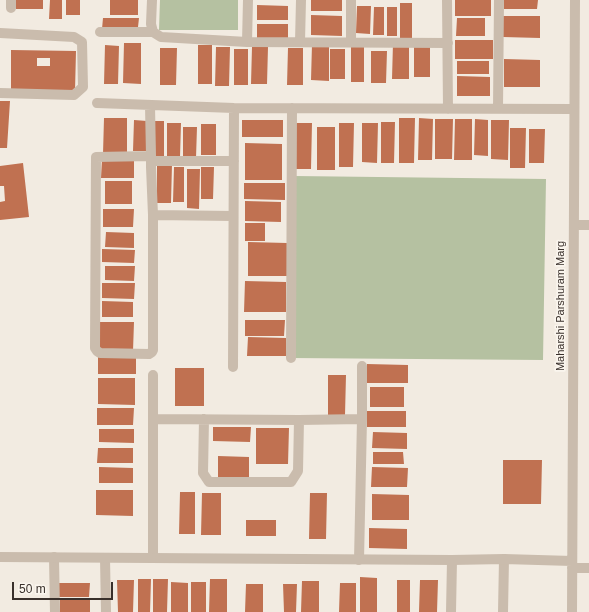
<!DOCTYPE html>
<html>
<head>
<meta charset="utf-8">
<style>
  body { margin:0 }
  #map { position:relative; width:589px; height:612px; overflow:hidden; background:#f2ebe1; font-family:Helvetica,sans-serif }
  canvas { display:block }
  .scale { position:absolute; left:12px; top:582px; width:101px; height:18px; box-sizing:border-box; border:2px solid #39302b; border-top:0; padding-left:5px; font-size:12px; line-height:14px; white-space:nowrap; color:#39302b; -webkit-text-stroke:3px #faf5ed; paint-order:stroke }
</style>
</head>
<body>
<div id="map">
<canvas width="589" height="612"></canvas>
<div class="scale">50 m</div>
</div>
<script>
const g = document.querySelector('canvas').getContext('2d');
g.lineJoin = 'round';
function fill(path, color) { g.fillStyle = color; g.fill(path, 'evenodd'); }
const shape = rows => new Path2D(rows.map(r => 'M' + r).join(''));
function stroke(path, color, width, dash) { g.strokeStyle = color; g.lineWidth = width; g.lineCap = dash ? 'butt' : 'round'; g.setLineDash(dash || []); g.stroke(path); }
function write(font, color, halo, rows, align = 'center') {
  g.font = font + ' Helvetica,sans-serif'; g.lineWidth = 3.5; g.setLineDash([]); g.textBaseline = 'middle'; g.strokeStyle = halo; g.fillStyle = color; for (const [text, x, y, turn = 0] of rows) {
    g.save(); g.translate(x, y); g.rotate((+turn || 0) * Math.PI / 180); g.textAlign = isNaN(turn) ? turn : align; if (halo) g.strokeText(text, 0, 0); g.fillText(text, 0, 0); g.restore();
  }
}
fill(shape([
  [160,0,238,0,238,30,159,30],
  [294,176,546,179,543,360,291,358]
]), '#b5c1a1');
fill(shape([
  [16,0,43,0,43,9,16,9],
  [50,0,62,0,62,19,49,19],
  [66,0,80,0,80,15,66,15],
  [110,0,138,0,138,15,110,15],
  [311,0,342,0,342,11,311,11],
  [455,0,491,0,491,16,455,16],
  [504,0,538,0,537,9,504,9],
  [400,3,412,3,412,38,400,38],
  [257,5,288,6,288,20,257,20],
  [357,6,371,6,370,34,356,33],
  [374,7,384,7,384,35,373,35],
  [387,7,397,7,397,36,387,36],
  [311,15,342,16,342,36,311,35],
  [503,16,540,16,540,38,503,37],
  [103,18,139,18,138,27,102,29],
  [457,18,485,18,485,36,456,36],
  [257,24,288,24,288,39,257,38],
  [455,40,493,40,493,59,455,59],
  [124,43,141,43,141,84,123,83],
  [393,43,409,43,409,79,392,79],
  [312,44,329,44,329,81,311,80],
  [105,45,119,46,118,84,104,84],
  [198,45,212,45,212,84,198,84],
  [414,45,430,45,430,77,414,77],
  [216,47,230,47,229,86,215,86],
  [252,47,268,47,267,84,251,84],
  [351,47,364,47,364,82,351,82],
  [160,48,177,48,176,85,160,85],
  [288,48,303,48,303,85,287,85],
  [234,49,248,49,248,85,234,85],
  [330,49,345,49,345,79,330,79],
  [11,50,76,51,75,91,11,90],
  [37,58,50,58,50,66,37,66],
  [371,51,387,51,386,83,371,83],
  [504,59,540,60,540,87,504,87],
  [457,61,489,61,489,74,457,74],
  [457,76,490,77,490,96,457,96],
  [0,101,10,101,7,148,0,148],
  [104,118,127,118,127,154,103,154],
  [399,118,415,118,414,163,399,163],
  [419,118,433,119,432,160,418,160],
  [435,119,453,119,452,159,435,159],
  [455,119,472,119,472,160,454,160],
  [475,119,488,120,488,156,474,155],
  [134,120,147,121,147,151,133,151],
  [242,120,283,120,283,137,242,137],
  [491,120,509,120,508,160,491,159],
  [153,121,164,121,164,157,154,156],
  [381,122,395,122,394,163,381,163],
  [167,123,181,123,180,157,167,156],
  [295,123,312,123,311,169,295,169],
  [339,123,354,123,353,167,339,167],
  [362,123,378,123,377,163,362,162],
  [201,124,216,124,216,155,201,155],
  [183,127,197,127,196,158,183,158],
  [317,127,335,127,335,170,317,170],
  [510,128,526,128,525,168,510,168],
  [529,129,545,129,544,163,529,163],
  [245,143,282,144,282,180,245,180],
  [102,159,134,159,134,178,101,178],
  [23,163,29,217,0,220,0,202,5,201,4,186,0,186,0,166],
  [157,164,172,164,171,203,157,203],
  [174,167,184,167,184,202,173,202],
  [201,167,214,167,213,199,201,199],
  [187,169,200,169,199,209,187,208],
  [105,181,132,181,132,204,105,204],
  [244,183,285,183,285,200,244,199],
  [245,201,281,202,281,222,245,221],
  [103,209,134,209,133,227,103,227],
  [245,223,265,223,265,241,245,241],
  [106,232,134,233,134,248,105,247],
  [248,242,287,243,287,276,248,276],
  [102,249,135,250,134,263,102,262],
  [105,266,135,266,134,281,105,280],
  [245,281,286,282,286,312,244,312],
  [102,283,135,283,134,299,102,298],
  [102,301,133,302,133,317,102,317],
  [245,320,285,320,284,336,245,336],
  [100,322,134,322,133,351,99,351],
  [248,337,286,338,286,356,247,356],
  [98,356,136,357,136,374,98,374],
  [367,364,408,365,408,383,367,383],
  [175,368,204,368,204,406,175,406],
  [328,375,346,375,345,415,328,415],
  [98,378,135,378,135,405,98,404],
  [370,387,404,387,404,407,370,407],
  [97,408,134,408,133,425,97,425],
  [367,411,406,411,406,427,367,427],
  [213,427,251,427,250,442,213,441],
  [256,428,289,428,288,464,256,464],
  [99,429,134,429,134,443,99,442],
  [373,432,407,433,407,449,372,448],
  [98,448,133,448,133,463,97,463],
  [373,452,403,452,404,464,373,464],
  [218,456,249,457,249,478,218,478],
  [503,460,542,460,541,504,503,504],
  [99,467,133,468,133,483,99,483],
  [372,467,408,468,407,487,371,487],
  [96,490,133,490,133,516,96,515],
  [180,492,195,492,195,534,179,534],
  [202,493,221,493,221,535,201,535],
  [310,493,327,493,326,539,309,539],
  [372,494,409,495,409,520,372,520],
  [246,520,276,520,276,536,246,536],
  [369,528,407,529,407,549,369,548],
  [360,577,377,578,377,612,360,612],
  [138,579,151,579,150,612,138,612],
  [153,579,168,579,167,612,153,612],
  [210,579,227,579,227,612,209,612],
  [117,580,134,580,133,612,118,612],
  [397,580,410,580,410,612,397,612],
  [420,580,438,580,437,612,419,612],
  [302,581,319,581,319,612,301,612],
  [171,582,188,583,188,612,171,612],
  [191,582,206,582,206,612,191,612],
  [59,583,90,583,89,597,59,597],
  [340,583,356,583,356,612,339,612],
  [246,584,263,584,263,612,245,612],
  [283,584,297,584,296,612,284,612],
  [60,600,90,600,90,612,60,612]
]), '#c07151');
stroke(shape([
  [152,0,151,24,153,32,161,37,247,42,448,43],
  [351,0,351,42],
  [447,0,448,109],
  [11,8,11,0],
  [100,32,153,32],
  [0,33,74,37,82,42,83,87,74,95,0,93],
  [247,42,248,0],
  [300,42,301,0],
  [97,103,234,108,574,109],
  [150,106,151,156,151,167,153,215,153,350,152,352,149,354,100,353,97,351,95,348,96,157,151,156],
  [498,109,499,0],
  [151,161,234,161],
  [153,215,233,216],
  [574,225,589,225],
  [291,358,292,108],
  [233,367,234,108],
  [153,419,299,420,362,419,359,560],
  [204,419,203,473,209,482,291,482,298,471,299,420],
  [362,419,362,366],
  [54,557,55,612],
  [105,558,106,612],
  [153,558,153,375],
  [451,612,452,560],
  [503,612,504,559]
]), '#cabcad', 10);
stroke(shape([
  [0,557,452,560,504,559,572,561],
  [572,568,589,568],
  [572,612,575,0]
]), '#cabcad', 10);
write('11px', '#39302b', '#faf5ed', [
  ["Maharshi Parshuram Marg",561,306,-90]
]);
</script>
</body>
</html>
